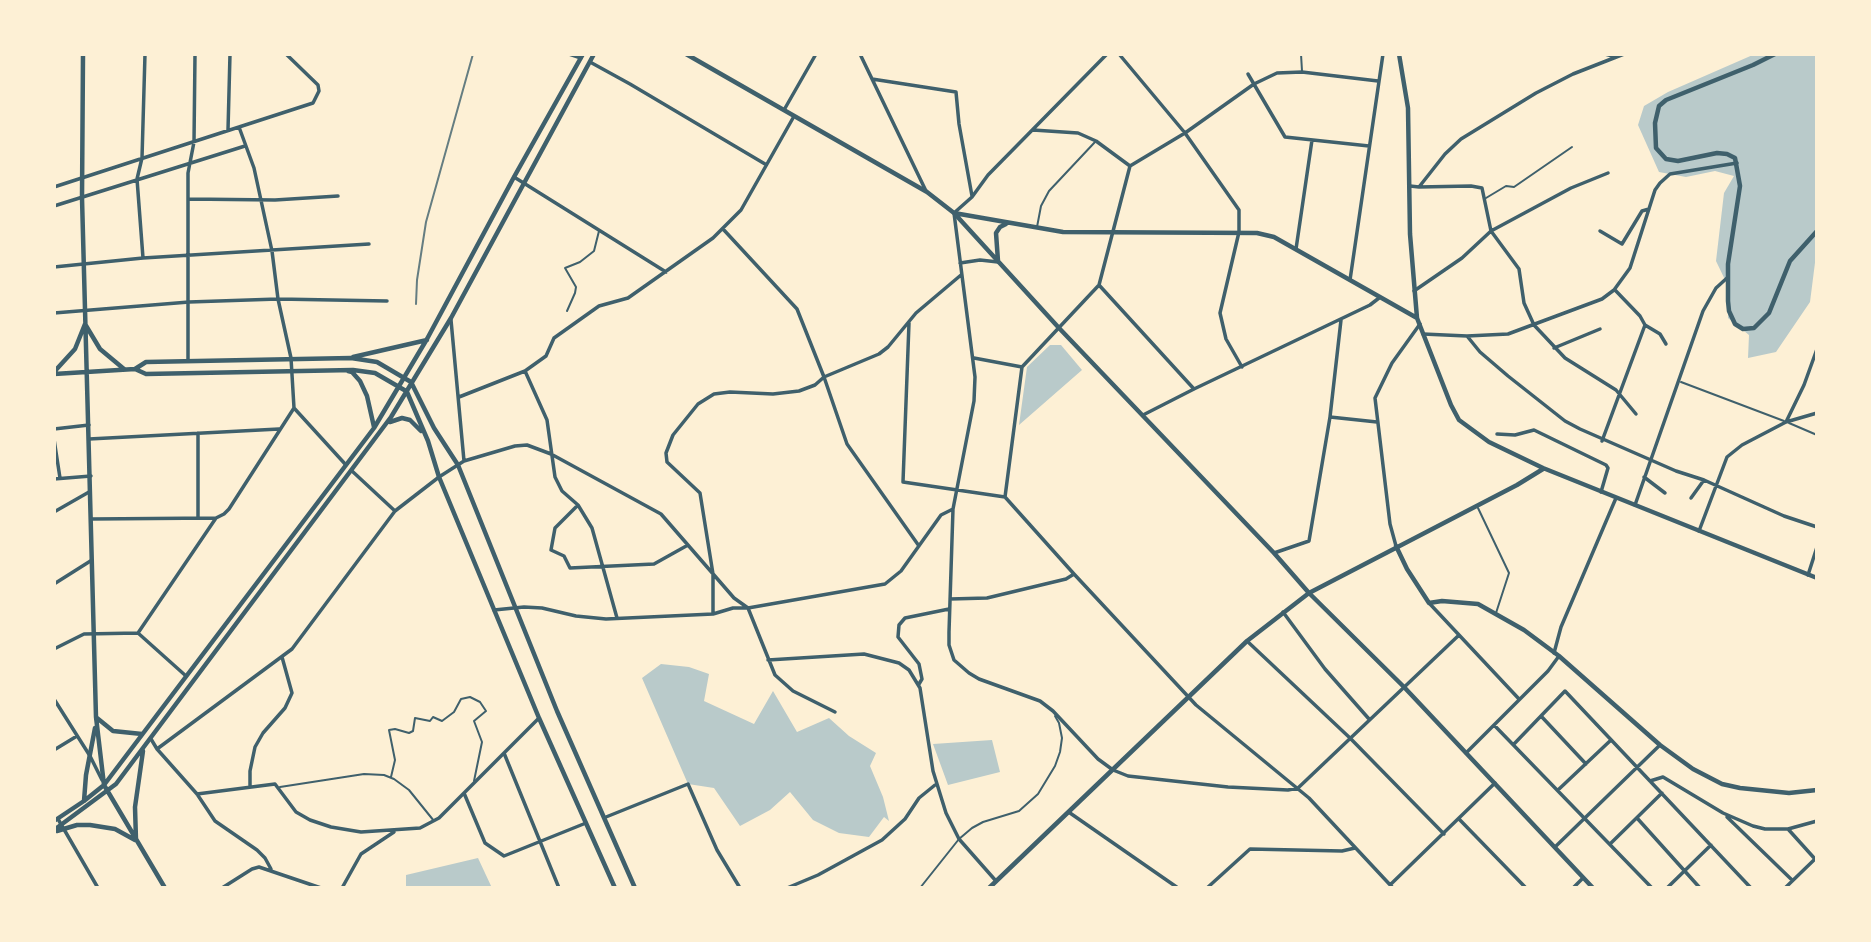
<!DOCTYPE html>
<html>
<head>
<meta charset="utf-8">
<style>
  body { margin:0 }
  #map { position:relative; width:1871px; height:942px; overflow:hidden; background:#fdf0d5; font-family:Ubuntu,sans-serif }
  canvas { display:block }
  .frame { position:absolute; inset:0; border:56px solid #fdf0d5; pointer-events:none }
</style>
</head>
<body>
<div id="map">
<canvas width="1871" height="942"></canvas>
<div class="frame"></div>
</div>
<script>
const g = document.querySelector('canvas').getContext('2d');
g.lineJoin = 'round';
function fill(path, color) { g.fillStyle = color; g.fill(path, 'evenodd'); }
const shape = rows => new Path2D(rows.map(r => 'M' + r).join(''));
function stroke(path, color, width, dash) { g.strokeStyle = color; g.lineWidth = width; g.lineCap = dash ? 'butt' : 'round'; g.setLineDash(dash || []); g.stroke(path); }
fill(shape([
  [1755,54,1817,54,1817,247,1810,302,1776,352,1748,358,1749,335,1728,318,1728,286,1716,261,1724,193,1734,176,1715,171,1686,177,1659,172,1638,125,1644,106,1668,92],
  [1050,345,1061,345,1082,370,1019,425,1027,367],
  [661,664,689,667,709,674,704,701,754,724,773,691,797,732,829,718,849,736,876,753,870,766,883,797,889,821,884,817,869,837,839,833,813,820,790,792,770,810,740,826,714,788,688,784,642,678],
  [992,740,1000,772,948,785,933,744],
  [478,858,492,888,406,888,406,875]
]), '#b9caca');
stroke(shape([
  [1301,54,1302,71],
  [1486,198,1506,186,1514,187,1572,147],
  [1037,227,1041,206,1049,191,1095,142],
  [567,311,575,293,576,287,565,268,580,262,594,251,599,231],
  [1681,382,1784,421],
  [1789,423,1817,435],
  [1478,508,1509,573,1496,613],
  [391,777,395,760,389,730,395,729,409,733,413,731,415,718,430,721,433,717,442,721,454,712,461,699,470,697,480,702,486,711,474,721,482,742,474,781],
  [280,787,364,774,384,775,394,779,409,790,434,821],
  [920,888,959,839,972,828,983,822,1019,811,1038,794,1055,766,1060,752,1062,738,1059,723,1055,716]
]), '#3f606c', 2);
stroke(shape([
  [569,54,581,58],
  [860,54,926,191],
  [1107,54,988,175,972,197,954,213,975,377,974,401,953,509,949,632,949,645,954,660,969,673,979,679,1040,701,1053,711,1098,759,1113,770,1128,776,1228,787,1288,790,1298,788,1458,636],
  [1119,54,1185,133,1239,210,1239,232,1220,313,1226,339,1242,367],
  [1605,54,1616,57],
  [590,62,630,84,765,164],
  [1248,74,1285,137,1369,146],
  [872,79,956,92,959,124,972,196],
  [784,110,816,54],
  [239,127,254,168,272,251,278,299,291,358,294,408,346,465],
  [228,130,230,54],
  [1033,130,1078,133,1096,141,1130,166],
  [1130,166,1185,133,1254,84,1277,73,1302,72,1378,81],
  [514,177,666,272],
  [1410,186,1419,187,1445,154,1461,139,1536,93,1573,74,1624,54],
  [54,187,313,103,319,91,318,85,286,54],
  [1419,187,1471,186,1482,188,1491,231,1519,269,1524,303,1534,325,1565,358,1616,390,1636,414],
  [188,199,275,200,338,196],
  [54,206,245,146],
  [723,229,797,309,824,377,847,444,919,546],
  [1600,231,1622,244,1642,211,1649,209],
  [1296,249,1312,140],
  [143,258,137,179,142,158,145,54],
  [960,263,980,260,998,262],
  [54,267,143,258,369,244],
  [1350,280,1383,54],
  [1099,285,1194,389],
  [1414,291,1462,258,1491,231,1571,188,1608,173],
  [54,313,189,302,278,299,387,301],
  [451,320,464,461],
  [909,323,903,482,1005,497,1074,574,1196,705,1309,798,1393,888],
  [1645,325,1660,334,1666,344],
  [1423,334,1467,336,1508,334,1602,299,1614,290,1630,268,1655,190,1660,183,1670,174,1737,163],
  [1467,336,1480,352,1508,376,1565,421,1580,429,1676,471,1704,480,1784,516,1817,527],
  [1554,348,1600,329],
  [974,358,1022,367],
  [188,361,188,173,194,142,195,54],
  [525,371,547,420,555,477,562,491,578,505,592,528,617,618],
  [459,397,525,371,546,356,554,338,599,306,628,298,713,238,741,210,793,118],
  [1143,415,1194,389,1370,305,1379,298],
  [1330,417,1377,422],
  [1786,422,1804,385,1817,349],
  [54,429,89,425],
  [198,433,198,518],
  [1497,434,1515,435,1534,430,1606,465,1608,468,1601,492],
  [54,439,60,478],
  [89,439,279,429],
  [1602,441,1645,325,1640,316,1615,290],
  [352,471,395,511],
  [1644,477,1665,493],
  [54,479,91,476],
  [1005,497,1022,367,1099,285,1130,166],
  [1691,498,1704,480],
  [578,505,555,528,551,550,564,556,570,568,654,564,688,545],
  [1635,505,1703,311,1716,288,1727,278],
  [54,512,89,492],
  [91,519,216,518],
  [1699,531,1727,457,1742,445,1786,422,1817,413],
  [1396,546,1390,524,1375,398,1392,363,1420,324],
  [1274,553,1309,541,1330,417,1341,320],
  [1808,575,1817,547],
  [54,584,92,560],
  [950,599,987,598,1066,579,1074,574],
  [1430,604,1519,699],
  [494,610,524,607,542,608,576,616,606,619,713,614,733,608,748,608,775,675,793,691,835,712],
  [1283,612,1325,669,1369,719],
  [713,614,713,574,700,493,667,462,666,453,673,435,698,404,714,394,730,392,773,394,799,391,815,385,824,377,879,354,888,347,916,313,961,275],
  [138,633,186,676],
  [1247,641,1350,738,1444,834],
  [54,649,84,634,138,633,216,518,224,514,229,509,294,408],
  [1554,653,1561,627,1616,498],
  [768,660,864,654,899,663,909,670,920,688,933,771,946,813,959,839,996,881],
  [919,684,922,679,919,664,898,637,899,625,905,618,949,609],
  [54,699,90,756,102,780],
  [1541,716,1586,764],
  [1494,725,1652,888],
  [151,739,157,749,197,794,215,821,257,850,265,858,271,869],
  [1514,744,1565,691,1751,888],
  [157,749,292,649,395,511,439,477,464,461,515,446,527,445,551,454,661,514,734,598,748,608,885,584,901,571,941,515,953,509],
  [54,750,77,736],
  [504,753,559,888],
  [1466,753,1548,671,1559,656],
  [1650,781,1663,777,1723,813,1753,826,1765,829,1788,829,1817,821],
  [250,787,250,771,255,747,263,733,285,708,292,693,282,657],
  [1558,790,1611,740],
  [464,793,485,843,504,856,586,823],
  [197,794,275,784,296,812,310,820,331,827,361,832,420,828,439,818,539,718],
  [1070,813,1178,888],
  [606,817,688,784,717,850,740,888],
  [1727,817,1792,880],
  [1637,818,1700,888],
  [58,819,98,888],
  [1459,819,1526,888],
  [1788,829,1815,859],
  [1610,844,1662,793],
  [1555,847,1660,745],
  [1391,884,1495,783],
  [222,888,252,869,259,867,321,888],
  [342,888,361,854,394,832],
  [787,888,818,875,882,840,905,819,919,798,935,785],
  [1207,888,1250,849,1342,851,1355,848],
  [1573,888,1583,878],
  [1667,888,1711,845],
  [1785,888,1815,859]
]), '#3f606c', 3.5);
stroke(shape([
  [83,54,82,198,96,717,104,785,165,888],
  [686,54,927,192,954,213,1059,328,1274,553,1309,593,1404,687,1593,888],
  [1399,54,1408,108,1410,234,1417,318,1451,405,1459,420,1489,442,1543,468,1817,578],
  [1775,54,1753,65,1666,100,1659,106,1655,123,1656,148,1666,159,1678,161,1717,153,1727,154,1735,158,1740,186,1728,264,1728,301,1729,311,1735,324,1743,329,1754,328,1769,313,1790,261,1817,231],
  [954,213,1063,232,1257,233,1274,237,1417,318],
  [998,261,996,233,1000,227,1006,224],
  [353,357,427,340],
  [135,369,146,362,351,358,377,362,411,382,434,428,458,465,557,711,635,888],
  [348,371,352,372,360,381,367,396,374,427],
  [54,372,75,349,85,324,100,349,124,369],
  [54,374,135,369,146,374,353,370,375,373,406,391],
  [407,392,428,441,439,477,539,718,615,888],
  [390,422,402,418,410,420,421,431],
  [1396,546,1407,569,1429,603,1442,601,1478,604,1524,630,1559,656,1660,745,1693,769,1722,784,1740,788,1789,793,1817,790],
  [97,718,113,731,142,734],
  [84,801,86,775,95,728],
  [54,821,84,801,104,785,374,428,427,339,514,177,583,54],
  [54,830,116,784,391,417,451,318,594,54],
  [57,831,77,825,90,825,115,829,135,840],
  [136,840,135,807,143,751],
  [989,888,1247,641,1309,593,1517,485,1543,469]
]), '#3f606c', 4.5);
stroke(shape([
  [416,304,417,280,426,222,473,54]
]), '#657d81', 2);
</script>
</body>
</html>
